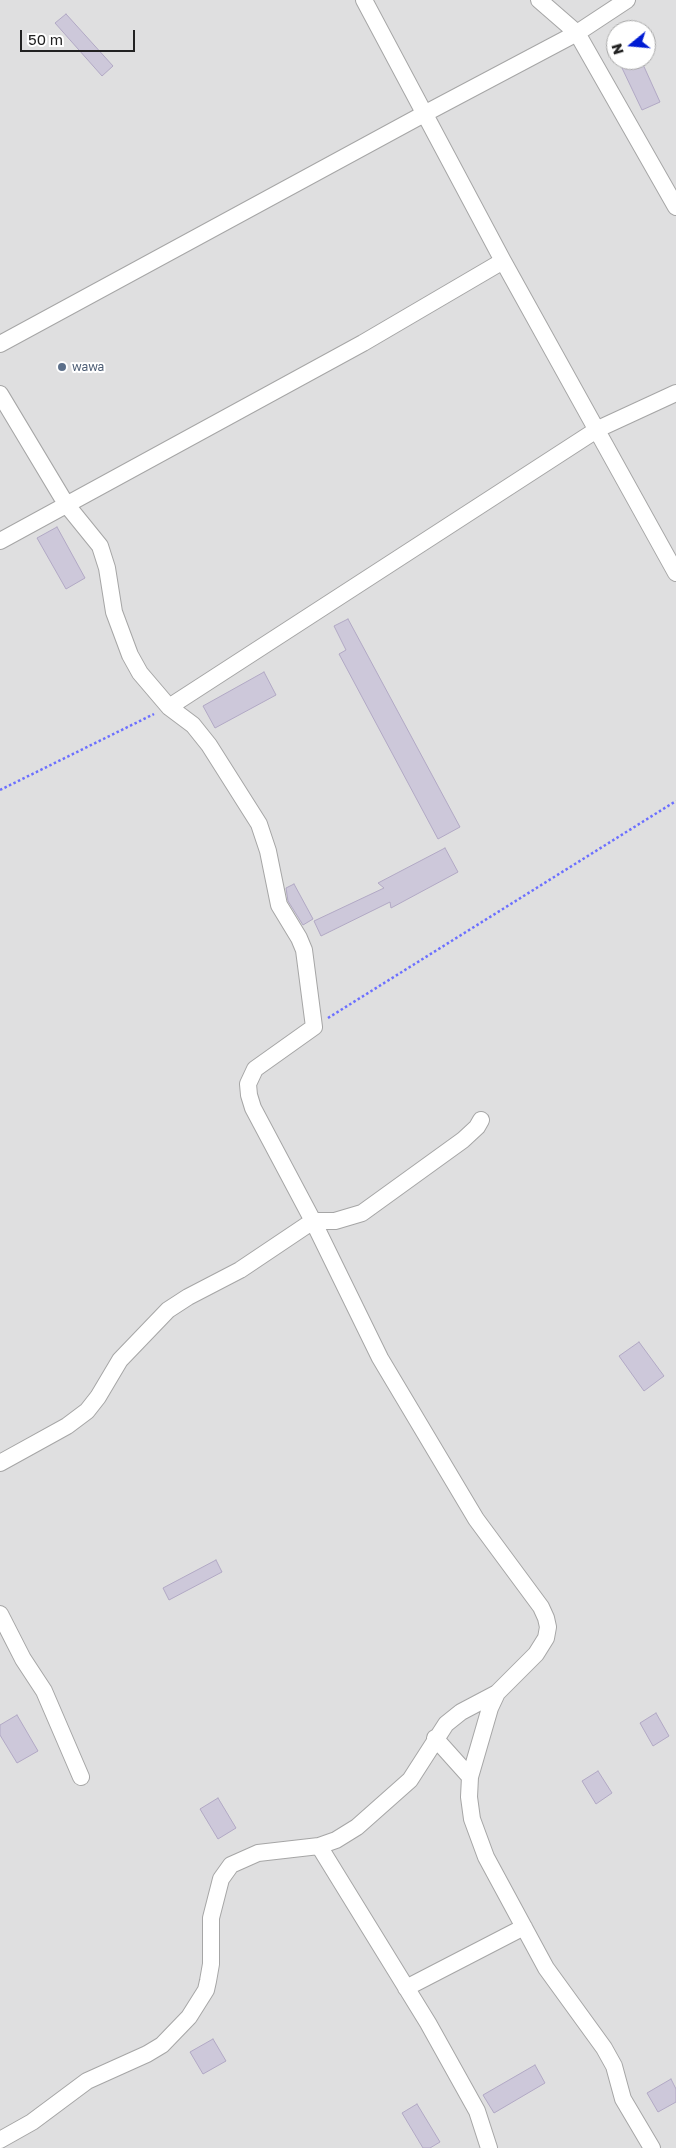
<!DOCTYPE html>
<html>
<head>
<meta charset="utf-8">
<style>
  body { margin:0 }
  #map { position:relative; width:676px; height:2148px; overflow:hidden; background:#ede8f2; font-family:"Golos Text",sans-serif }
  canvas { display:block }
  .north { position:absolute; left:606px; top:20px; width:50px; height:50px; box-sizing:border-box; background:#fff; border:1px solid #a7a7a7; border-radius:50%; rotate:253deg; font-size:14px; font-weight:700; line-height:20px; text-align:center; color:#222 }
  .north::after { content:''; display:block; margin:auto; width:18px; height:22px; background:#001cd3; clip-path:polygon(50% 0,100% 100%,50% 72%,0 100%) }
  .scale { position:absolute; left:20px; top:30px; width:115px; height:22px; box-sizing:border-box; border:2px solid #222; border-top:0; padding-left:6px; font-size:15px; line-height:18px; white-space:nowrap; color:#222; -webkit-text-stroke:4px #fff; paint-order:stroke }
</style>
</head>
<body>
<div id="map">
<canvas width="676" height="2148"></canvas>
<div class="north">N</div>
<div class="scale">50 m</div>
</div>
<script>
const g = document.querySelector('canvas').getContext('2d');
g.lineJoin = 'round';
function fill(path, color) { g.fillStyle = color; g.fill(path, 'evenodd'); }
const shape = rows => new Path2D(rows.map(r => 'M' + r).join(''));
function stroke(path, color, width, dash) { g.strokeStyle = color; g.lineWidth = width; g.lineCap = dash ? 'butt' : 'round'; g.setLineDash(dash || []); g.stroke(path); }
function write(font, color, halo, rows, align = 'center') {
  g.font = font + ' "Golos Text",sans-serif'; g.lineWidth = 4; g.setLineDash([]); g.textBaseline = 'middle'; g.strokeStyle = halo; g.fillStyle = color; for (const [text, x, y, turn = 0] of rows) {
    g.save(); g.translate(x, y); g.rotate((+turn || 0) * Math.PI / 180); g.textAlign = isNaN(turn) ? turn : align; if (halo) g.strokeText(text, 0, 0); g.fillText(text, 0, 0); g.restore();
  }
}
fill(shape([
  [0,0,676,0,676,2148,0,2148],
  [616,30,646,30,646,60,616,60]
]), '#dfdfe0');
const building = shape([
  [66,14,113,66,102,76,55,23,66,14],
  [639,60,641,60,660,102,642,110,622,68,639,60],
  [57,527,85,578,66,589,37,538,57,527],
  [348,619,460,827,438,839,339,654,346,650,334,626,348,619],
  [264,672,276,695,215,728,203,706,264,672],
  [445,848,458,872,391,908,390,902,321,936,314,921,384,888,378,883,445,848],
  [294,884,313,919,303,925,288,901,286,888,294,884],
  [639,1342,664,1376,644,1391,619,1356,639,1342],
  [216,1560,222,1572,169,1600,163,1588,216,1560],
  [656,1713,669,1736,653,1746,640,1723,656,1713],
  [17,1715,38,1751,17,1763,0,1735,0,1725,17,1715],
  [598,1771,612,1793,596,1804,582,1781,598,1771],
  [218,1798,236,1828,218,1839,200,1809,218,1798],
  [213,2039,226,2061,203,2074,190,2052,213,2039],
  [535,2065,545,2083,494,2113,483,2095,535,2065],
  [671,2079,676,2089,676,2102,658,2112,647,2093,671,2079],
  [417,2104,440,2142,430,2148,423,2148,402,2113,417,2104]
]);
fill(building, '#cdc8da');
stroke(building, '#b2a9c5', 1);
const minor = shape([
  [364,0,503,261,676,573],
  [539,0,577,33,676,207],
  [0,344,424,114,577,33,627,0],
  [0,394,66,504,100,546,107,568,114,612,130,655,140,673,169,707,193,725,209,745,259,824,268,851,279,905,299,938,304,950,314,1027,255,1069,248,1084,249,1095,253,1108,313,1221,380,1358,476,1519,541,1607,546,1618,548,1627,546,1638,536,1654,497,1693,490,1708,470,1777,469,1797,472,1819,486,1857,546,1968,604,2048,614,2066,623,2099,652,2148],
  [0,541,363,343,503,261],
  [169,707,598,429,676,393],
  [0,1463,67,1426,87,1411,98,1397,120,1360,168,1310,188,1297,240,1270,313,1221,335,1221,362,1213,463,1140,477,1127,481,1120],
  [0,1614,23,1659,44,1691,81,1777],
  [435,1738,470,1777],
  [319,1846,428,2023,477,2111,489,2148],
  [406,1988,524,1927],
  [0,2140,32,2122,87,2081,147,2054,162,2045,189,2017,206,1990,208,1981,211,1964,211,1918,221,1879,231,1865,258,1853,319,1846,336,1840,357,1827,410,1780,446,1724,461,1712,497,1693]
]);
stroke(minor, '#a6a6a6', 18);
stroke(shape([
  [0,790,154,714],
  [328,1018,676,801]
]), '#6c70ff', 2.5, [2.5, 2.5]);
stroke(minor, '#fff', 16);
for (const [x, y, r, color] of [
  [62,367,5,"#5c6f8a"]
]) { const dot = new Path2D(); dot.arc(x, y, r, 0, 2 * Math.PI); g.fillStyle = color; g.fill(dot); stroke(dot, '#fff', 2); }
write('12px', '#4e5e75', '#fff', [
  ["wawa",72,367]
], 'left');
</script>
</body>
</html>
